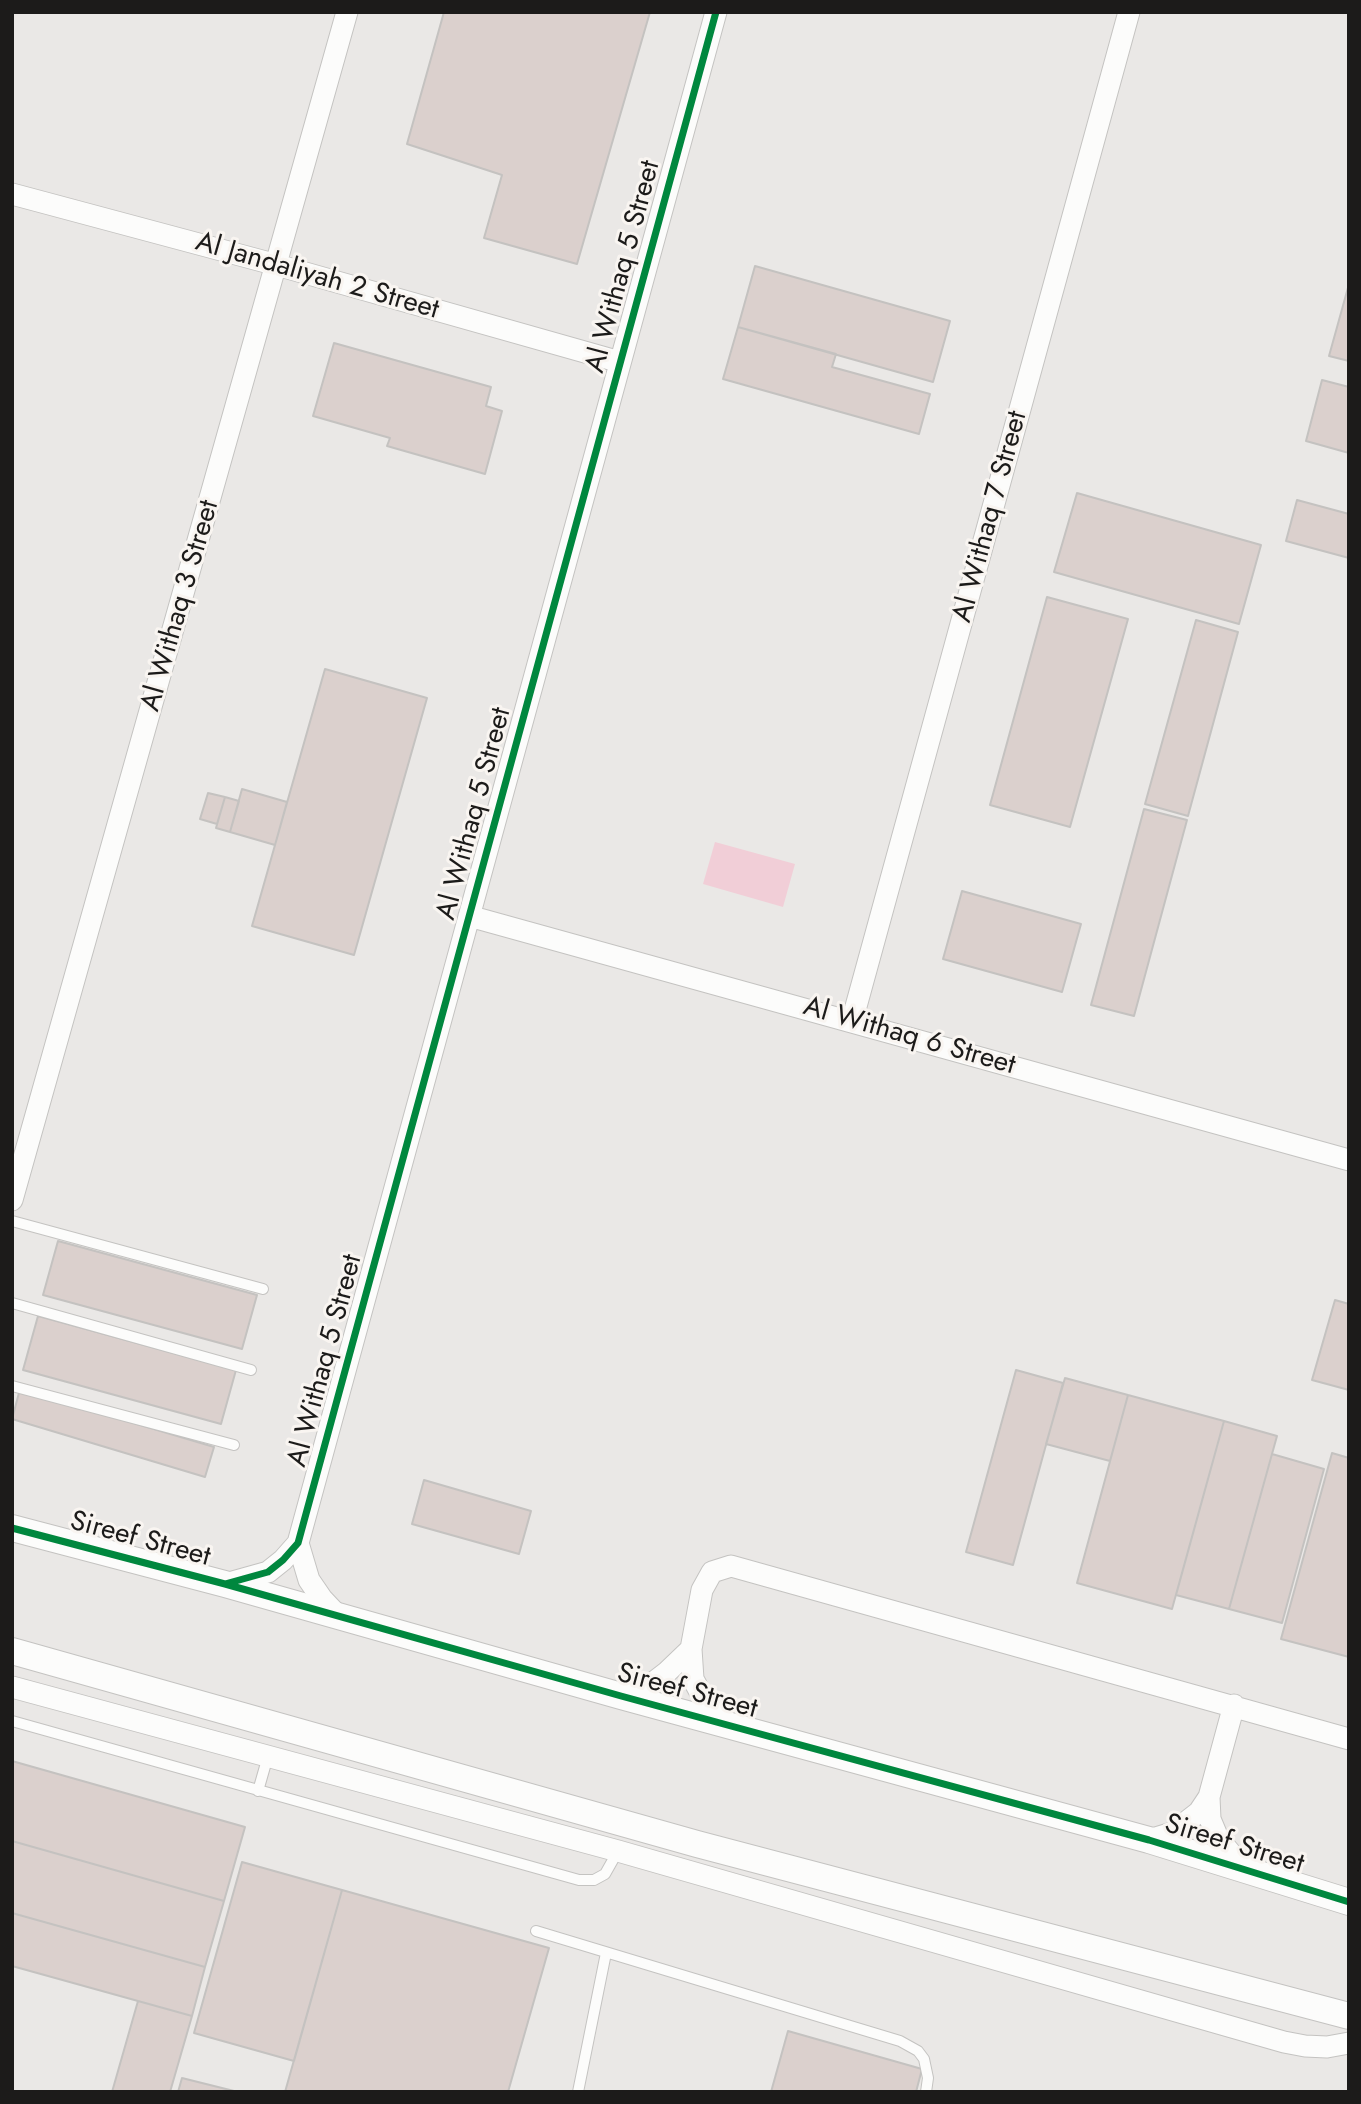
<!DOCTYPE html>
<html>
<head>
<meta charset="utf-8">
<style>
  body { margin:0 }
  #map { position:relative; width:1361px; height:2104px; overflow:hidden; background:#eae8e6; font-family:Jost,sans-serif }
  canvas { display:block }
  .frame { position:absolute; inset:0; border:14px solid #1c1b1a; pointer-events:none }
</style>
</head>
<body>
<div id="map">
<canvas width="1361" height="2104"></canvas>
<div class="frame"></div>
</div>
<script>
const g = document.querySelector('canvas').getContext('2d');
g.lineJoin = 'round';
function fill(path, color) { g.fillStyle = color; g.fill(path, 'evenodd'); }
const shape = rows => new Path2D(rows.map(r => 'M' + r).join(''));
function stroke(path, color, width, dash) { g.strokeStyle = color; g.lineWidth = width; g.lineCap = dash ? 'butt' : 'round'; g.setLineDash(dash || []); g.stroke(path); }
function write(font, color, halo, rows, align = 'center') {
  g.font = font + ' Jost,sans-serif'; g.lineWidth = 6; g.setLineDash([]); g.textBaseline = 'middle'; g.strokeStyle = halo; g.fillStyle = color; for (const [text, x, y, turn = 0] of rows) {
    g.save(); g.translate(x, y); g.rotate((+turn || 0) * Math.PI / 180); g.textAlign = isNaN(turn) ? turn : align; if (halo) g.strokeText(text, 0, 0); g.fillText(text, 0, 0); g.restore();
  }
}
fill(shape([
  [715,842,795,864,783,907,703,884]
]), '#f1ced7');
const building = shape([
  [444,12,650,12,577,264,484,238,502,175,407,144,444,12],
  [755,266,950,321,933,382,738,327,755,266],
  [1349,284,1349,361,1329,356,1349,284],
  [738,327,836,354,832,367,930,394,919,434,723,379,738,327],
  [334,343,491,387,486,406,502,411,485,474,387,446,390,438,313,416,334,343],
  [1322,380,1349,387,1349,453,1306,441,1322,380],
  [1077,493,1261,545,1239,624,1054,572,1077,493],
  [1297,500,1349,514,1349,558,1286,541,1297,500],
  [1047,597,1128,619,1070,827,990,805,1047,597],
  [1196,620,1238,632,1188,816,1145,804,1196,620],
  [325,669,427,698,354,955,252,926,325,669],
  [242,789,287,802,275,845,230,832,242,789],
  [208,793,225,797,217,824,200,819,208,793],
  [225,797,239,801,230,832,216,828,225,797],
  [1144,809,1187,820,1134,1016,1091,1005,1144,809],
  [962,891,1081,924,1062,992,943,959,962,891],
  [58,1241,257,1295,242,1349,43,1295,58,1241],
  [1335,1300,1349,1304,1349,1390,1312,1380,1335,1300],
  [38,1316,236,1370,221,1424,23,1370,38,1316],
  [1016,1370,1063,1383,1013,1565,966,1552,1016,1370],
  [1065,1378,1128,1395,1110,1461,1046,1444,1065,1378],
  [20,1389,214,1447,205,1477,12,1419,20,1389],
  [1128,1395,1224,1421,1172,1609,1077,1583,1128,1395],
  [1224,1421,1277,1436,1229,1609,1176,1595,1224,1421],
  [1332,1453,1349,1458,1349,1657,1281,1639,1332,1453],
  [1272,1454,1324,1469,1282,1623,1229,1609,1272,1454],
  [424,1480,531,1511,519,1554,412,1524,424,1480],
  [12,1761,245,1827,224,1901,12,1841,12,1761],
  [12,1841,224,1901,205,1967,12,1913,12,1841],
  [242,1862,342,1890,294,2061,194,2033,242,1862],
  [342,1890,549,1948,508,2092,285,2092,342,1890],
  [12,1913,205,1967,192,2016,12,1966,12,1913],
  [138,2001,192,2016,170,2092,112,2092,138,2001],
  [788,2031,922,2069,916,2092,771,2092,788,2031],
  [182,2078,238,2092,178,2092,182,2078]
]);
fill(building, '#dbd0cd');
stroke(building, '#c4c2c0', 2);
const service = shape([
  [12,1221,263,1289],
  [12,1303,251,1370],
  [12,1386,234,1445],
  [12,1721,579,1880,594,1880,605,1874,618,1851],
  [258,1791,268,1756],
  [536,1931,900,2041,918,2051,924,2059,928,2078,926,2092],
  [578,2092,606,1953]
]);
const minor = shape([
  [12,194,277,265,620,362],
  [469,916,1349,1160],
  [852,1021,1129,12],
  [12,1200,347,12],
  [298,1543,309,1580,322,1599,338,1616],
  [225,1584,268,1572,283,1560,298,1543,716,12],
  [12,1687,618,1851,1284,2042,1305,2046,1327,2047,1349,2043],
  [621,1696,654,1682,667,1672,691,1649],
  [1234,1705,1209,1797,1210,1819,1218,1838,1243,1868],
  [724,1724,706,1703,693,1679,691,1649,702,1590,712,1572,731,1566,1349,1739],
  [1149,1840,1172,1833,1199,1812,1209,1797]
]);
const tertiary = shape([
  [12,1528,225,1584,621,1696,1149,1840,1349,1902],
  [12,1651,697,1844,1349,2016]
]);
stroke(service, '#c4c3c1', 12);
stroke(minor, '#c4c3c1', 23);
stroke(tertiary, '#c4c3c1', 28);
stroke(service, '#fcfcfb', 10);
stroke(minor, '#fcfcfb', 21);
stroke(tertiary, '#fcfcfb', 26);
stroke(shape([
  [12,1528,225,1584,621,1696,1149,1840,1349,1902],
  [225,1584,268,1572,283,1560,298,1543,716,12]
]), '#00873e', 7);
write('28px', '#1c1b1a', '#f9f5f1', [
  ["Al Withaq 5 Street",624,267,-75],
  ["Al Jandaliyah 2 Street",317,277,16],
  ["Al Withaq 7 Street",991,517,-75],
  ["Al Withaq 3 Street",181,606,-74],
  ["Al Withaq 5 Street",475,814,-75],
  ["Al Withaq 6 Street",909,1037,16],
  ["Al Withaq 5 Street",326,1361,-75],
  ["Sireef Street",140,1540,15],
  ["Sireef Street",687,1692,15],
  ["Sireef Street",1234,1845,17]
]);
</script>
</body>
</html>
